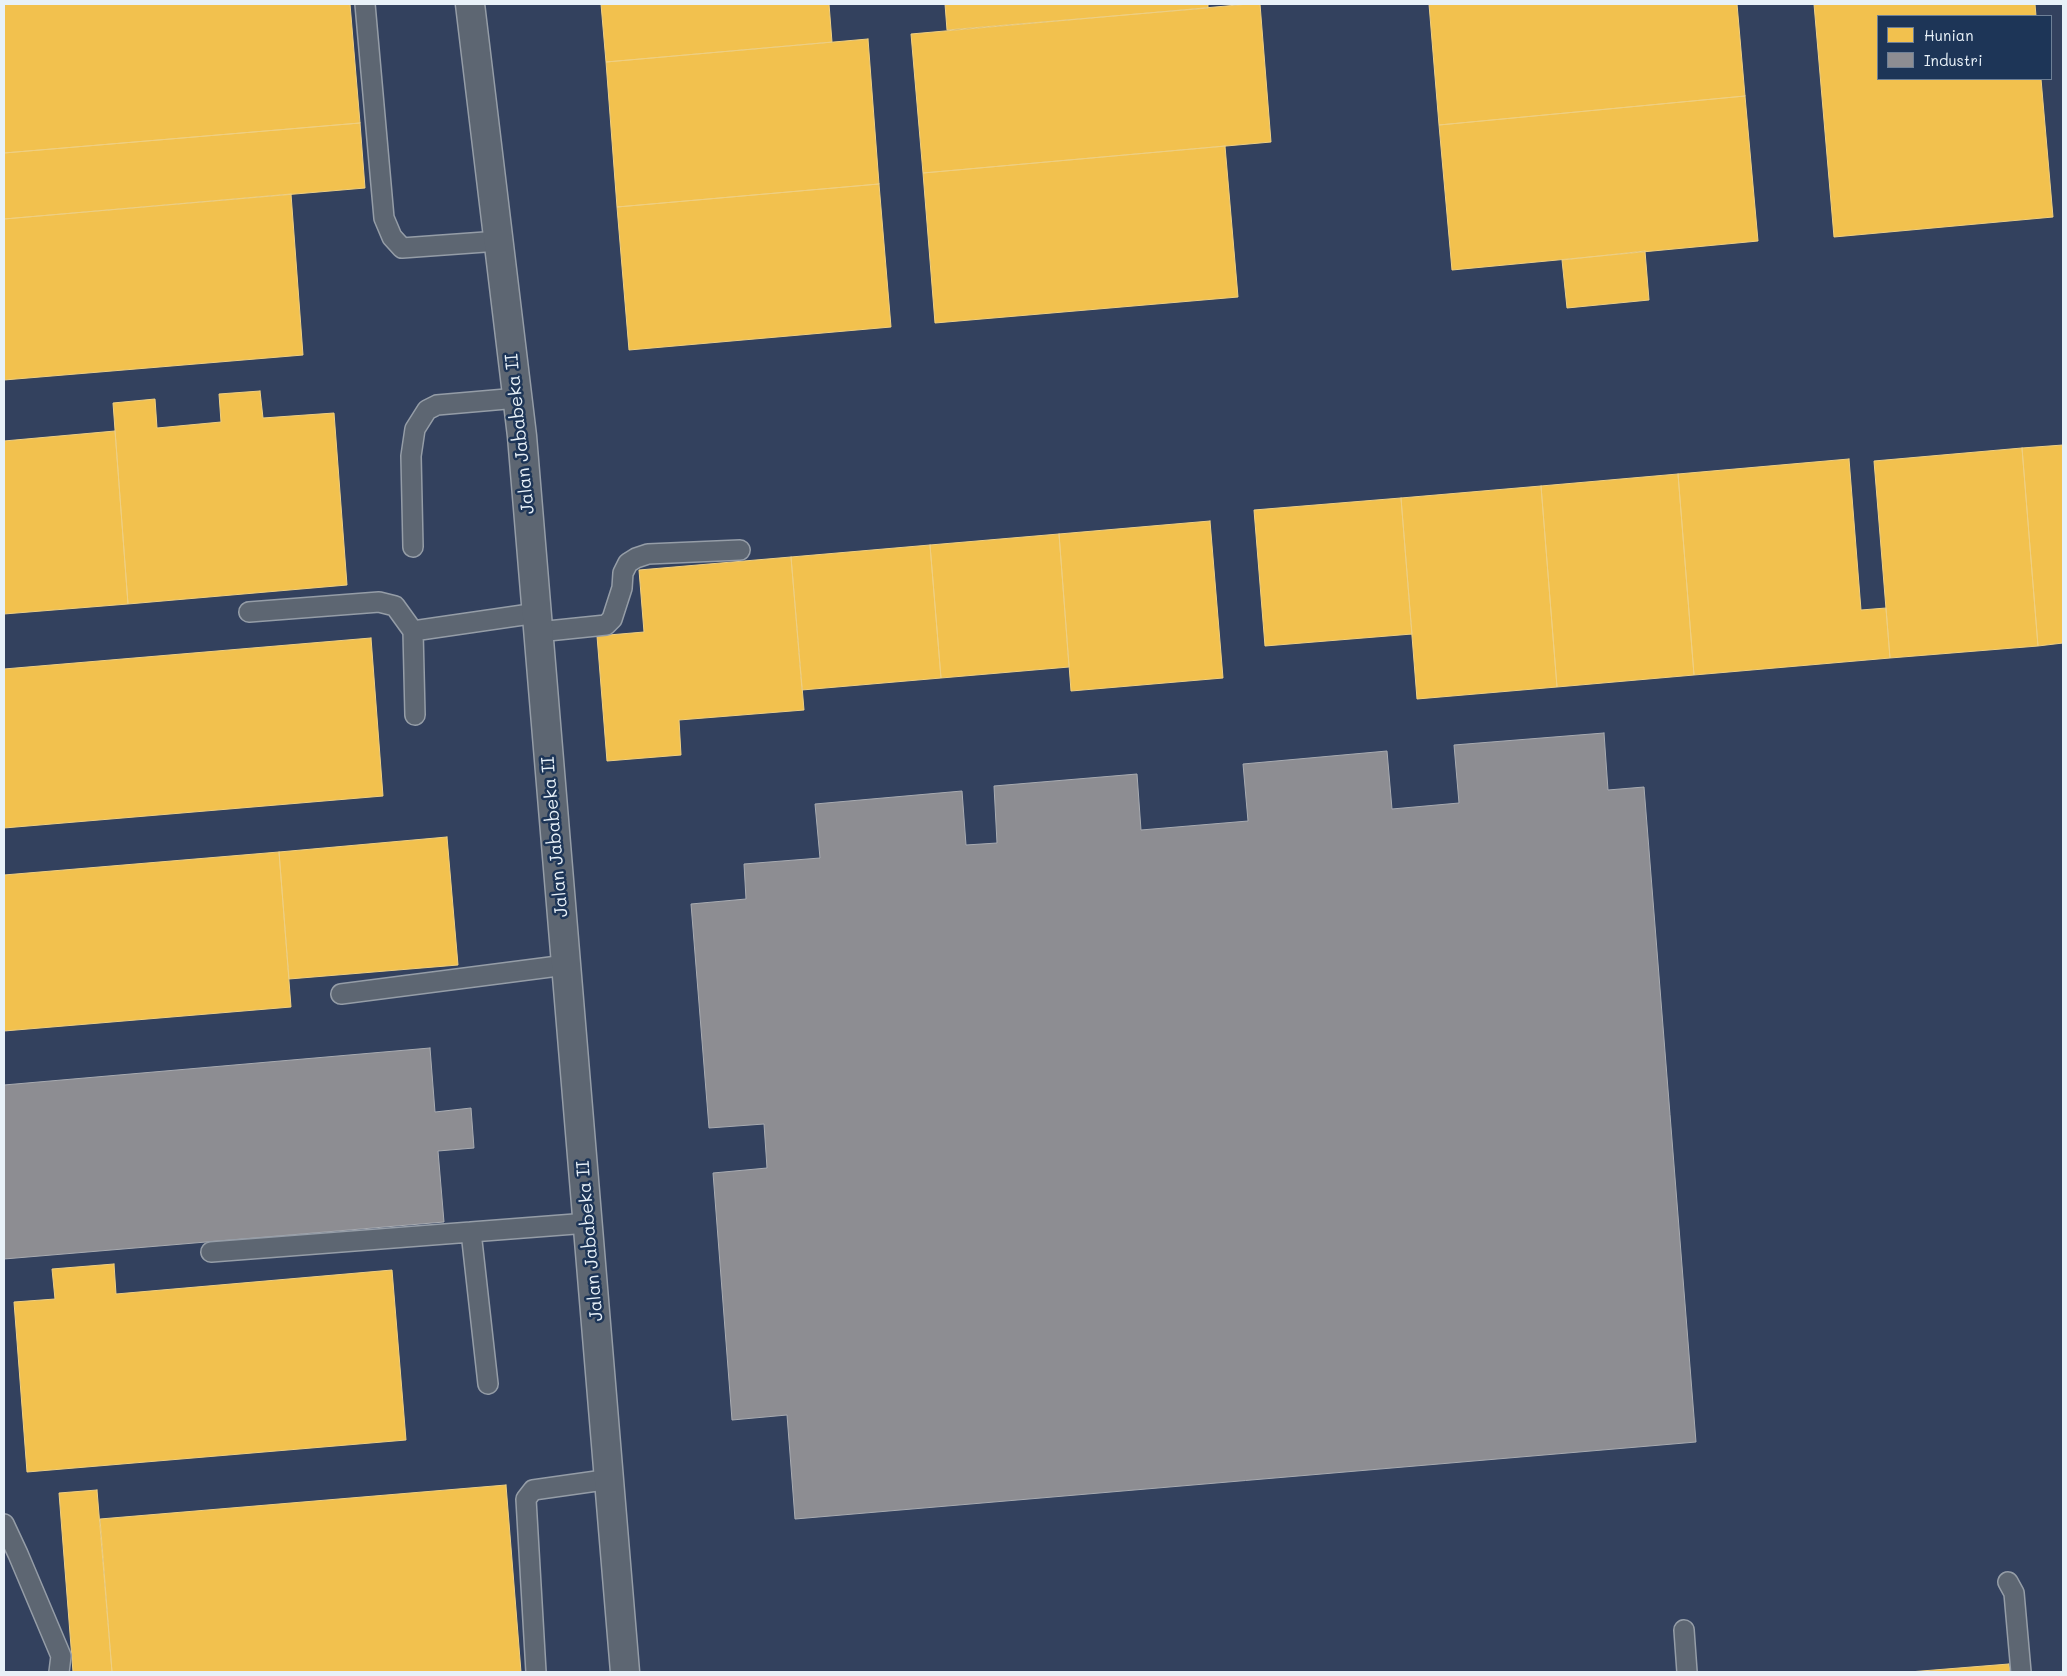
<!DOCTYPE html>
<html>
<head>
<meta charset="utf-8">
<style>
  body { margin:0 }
  #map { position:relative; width:2067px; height:1676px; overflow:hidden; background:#2a374a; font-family:Mali,sans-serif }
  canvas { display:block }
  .frame { position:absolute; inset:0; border:5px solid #e8f1f8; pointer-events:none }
  .legend { position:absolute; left:1877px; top:15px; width:175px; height:65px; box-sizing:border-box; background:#1d3557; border:1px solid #6e8097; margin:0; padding:6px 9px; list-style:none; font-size:15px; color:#e8f1f8 }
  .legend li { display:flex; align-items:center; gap:10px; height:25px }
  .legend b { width:25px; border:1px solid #6e8097 }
</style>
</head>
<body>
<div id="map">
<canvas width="2067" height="1676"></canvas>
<div class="frame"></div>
<ul class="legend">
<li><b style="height:14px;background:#f2c14e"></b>Hunian</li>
<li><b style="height:14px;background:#8d8d92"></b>Industri</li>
</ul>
</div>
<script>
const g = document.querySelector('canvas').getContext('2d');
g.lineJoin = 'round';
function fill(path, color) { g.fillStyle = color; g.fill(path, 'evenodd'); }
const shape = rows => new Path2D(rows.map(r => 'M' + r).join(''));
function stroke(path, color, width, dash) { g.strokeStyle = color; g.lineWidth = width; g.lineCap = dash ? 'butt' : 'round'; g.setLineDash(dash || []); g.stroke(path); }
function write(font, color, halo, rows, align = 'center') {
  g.font = font + ' Mali,sans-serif'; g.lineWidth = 5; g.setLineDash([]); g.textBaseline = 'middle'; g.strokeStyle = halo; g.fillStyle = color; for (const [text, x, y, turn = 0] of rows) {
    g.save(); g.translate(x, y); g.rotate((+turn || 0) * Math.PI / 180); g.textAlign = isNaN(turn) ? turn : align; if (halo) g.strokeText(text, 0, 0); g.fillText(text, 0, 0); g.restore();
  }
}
fill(shape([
  [4,4,2063,4,2063,1672,4,1672],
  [1878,16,2051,16,2051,79,1878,79]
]), '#33415e');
const homes = shape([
  [4,4,350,4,360,123,4,153,4,4],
  [601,4,829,4,832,42,606,62,601,4],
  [945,4,1208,4,1208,8,947,30,945,4],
  [1249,4,1260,4,1271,142,923,173,911,34,1249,4],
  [1429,4,1737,4,1745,96,1439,125,1429,4],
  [1814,4,2035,4,2036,16,1878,16,1878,79,2041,79,2053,217,1834,237,1814,4],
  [868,39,879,184,617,207,606,62,868,39],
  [1745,96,1758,241,1452,270,1439,125,1745,96],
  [360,123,365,188,4,219,4,153,360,123],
  [1225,146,1238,297,935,323,923,173,1225,146],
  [879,184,891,327,629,350,617,207,879,184],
  [291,194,303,355,4,380,4,219,291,194],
  [1645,251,1649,300,1567,308,1562,260,1645,251],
  [260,391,263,418,334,413,347,585,128,604,113,403,155,399,157,428,221,422,219,394,260,391],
  [115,431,128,604,4,614,4,441,115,431],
  [2063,445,2063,643,2038,646,2022,448,2063,445],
  [2022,448,2038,646,1890,658,1874,461,2022,448],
  [1849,459,1861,610,1886,608,1890,658,1694,675,1678,474,1849,459],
  [1678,474,1694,675,1557,687,1541,486,1678,474],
  [1541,486,1557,687,1417,699,1401,498,1541,486],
  [1401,498,1412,634,1265,646,1254,510,1401,498],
  [1210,521,1223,678,1071,691,1059,534,1210,521],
  [1059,534,1069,667,941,678,930,545,1059,534],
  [930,545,941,678,802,690,791,557,930,545],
  [791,557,804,710,679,720,681,755,607,761,597,636,644,632,639,570,791,557],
  [371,638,383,796,4,828,4,669,371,638],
  [447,837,458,965,289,979,279,852,447,837],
  [279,852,291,1007,4,1031,4,875,279,852],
  [114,1264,116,1294,392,1270,406,1440,27,1472,14,1302,55,1299,52,1269,114,1264],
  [506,1485,521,1672,112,1672,100,1519,506,1485],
  [97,1490,112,1672,73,1672,59,1493,97,1490],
  [2009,1664,2010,1672,1909,1672,2009,1664]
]);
fill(homes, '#f2c14e');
stroke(homes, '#efcf81', 1);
const industry = shape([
  [1604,733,1608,790,1644,787,1696,1442,795,1519,787,1415,732,1420,713,1173,767,1168,764,1124,709,1128,691,904,746,899,744,864,820,858,815,804,962,791,966,845,997,843,994,786,1137,774,1141,830,1248,821,1243,764,1387,751,1392,809,1459,803,1454,745,1604,733],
  [430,1048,435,1112,471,1108,474,1148,438,1151,444,1222,4,1259,4,1085,430,1048]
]);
fill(industry, '#8d8d92');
stroke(industry, '#a8abb1', 1);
const service = shape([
  [365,4,384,218,392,237,402,248,499,241],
  [413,547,411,456,415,429,427,410,437,405,518,398],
  [249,612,379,602,395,606,413,631,415,715],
  [413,631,537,613],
  [538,632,606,625,612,619,622,588,623,573,628,563,636,558,648,554,740,550],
  [341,994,566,965],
  [471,1232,488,1384],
  [211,1252,588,1223],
  [4,1524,18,1554,61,1656,59,1672],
  [2008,1582,2014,1593,2021,1672],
  [1684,1630,1687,1672],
  [536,1672,526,1499,533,1490,611,1479]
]);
const minor = shape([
  [470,4,522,436,625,1672]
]);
stroke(service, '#959da7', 22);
stroke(minor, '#959da7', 31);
stroke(service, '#5d6672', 19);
stroke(minor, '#5d6672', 28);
write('18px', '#e8f1f8', '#1d3557', [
  ["Jalan Jababeka II",520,434,-96],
  ["Jalan Jababeka II",555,837,-95],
  ["Jalan Jababeka II",590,1241,-95]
]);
</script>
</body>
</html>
